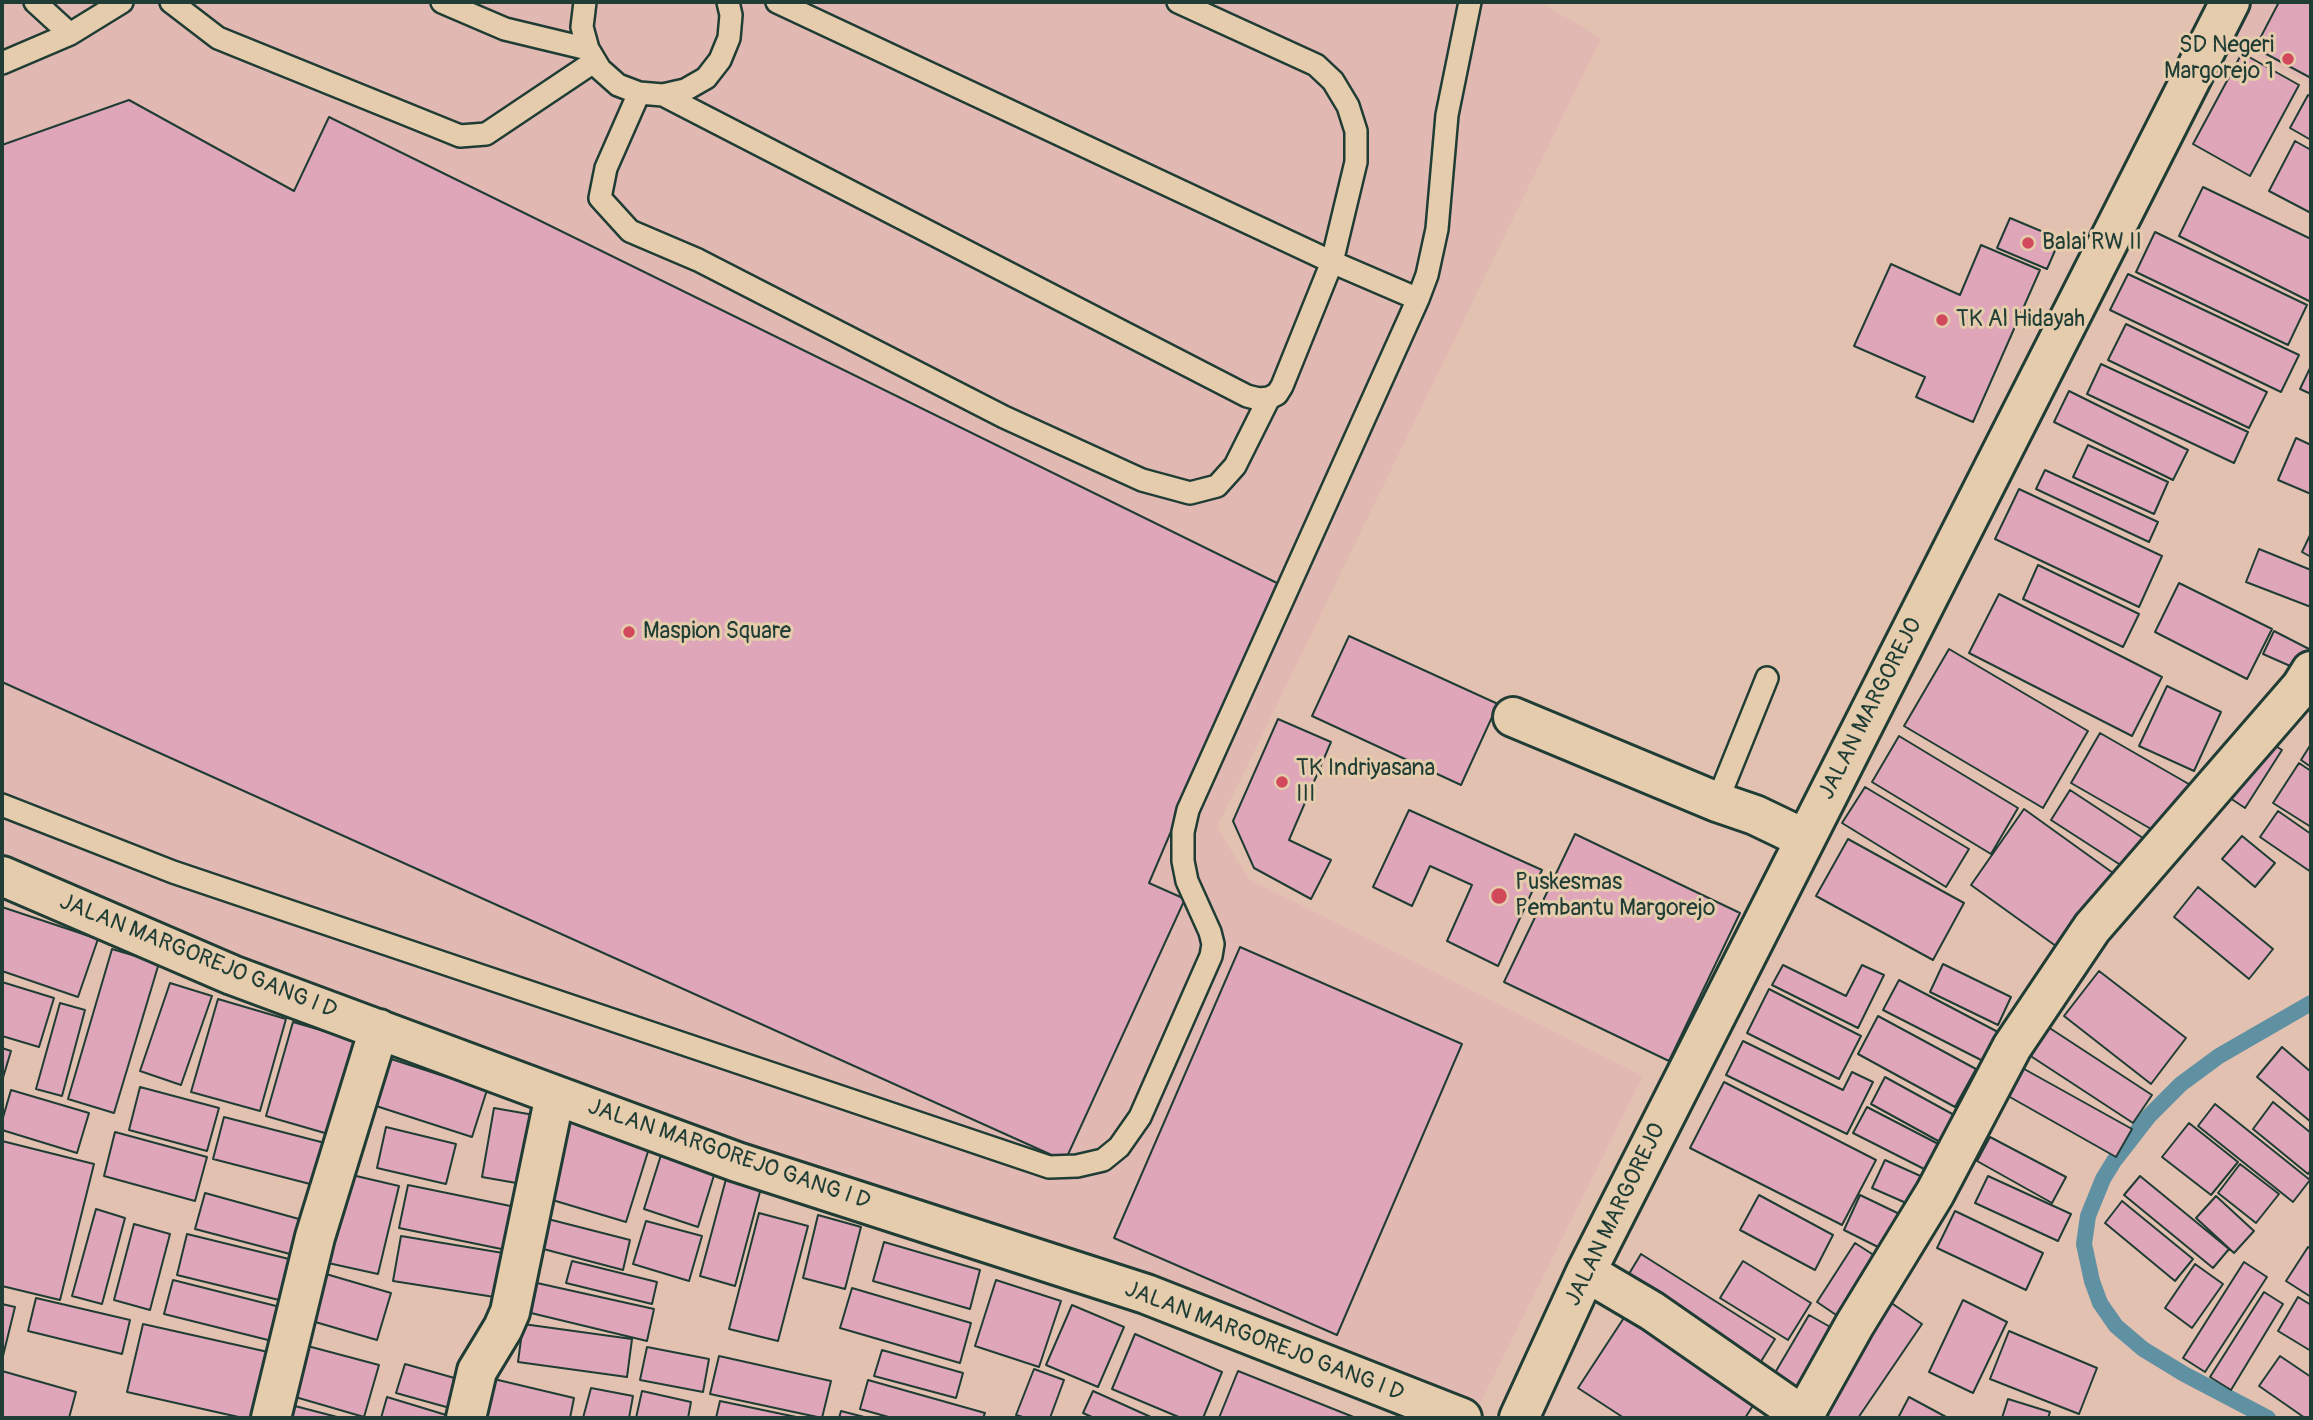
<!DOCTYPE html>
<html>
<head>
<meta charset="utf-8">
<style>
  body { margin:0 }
  #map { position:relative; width:2313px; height:1420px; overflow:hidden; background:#e3c1b0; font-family:Pangolin,sans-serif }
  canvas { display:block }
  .frame { position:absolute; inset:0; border:4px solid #1f3d34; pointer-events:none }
</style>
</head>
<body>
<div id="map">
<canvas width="2313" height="1420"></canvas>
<div class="frame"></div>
</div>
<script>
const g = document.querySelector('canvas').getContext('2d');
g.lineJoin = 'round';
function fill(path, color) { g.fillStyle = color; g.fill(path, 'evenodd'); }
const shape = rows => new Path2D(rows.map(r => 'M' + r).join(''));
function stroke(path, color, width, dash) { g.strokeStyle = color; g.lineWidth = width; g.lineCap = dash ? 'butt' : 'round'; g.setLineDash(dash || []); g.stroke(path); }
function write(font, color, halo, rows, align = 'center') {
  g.font = font + ' Pangolin,sans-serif'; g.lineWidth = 6; g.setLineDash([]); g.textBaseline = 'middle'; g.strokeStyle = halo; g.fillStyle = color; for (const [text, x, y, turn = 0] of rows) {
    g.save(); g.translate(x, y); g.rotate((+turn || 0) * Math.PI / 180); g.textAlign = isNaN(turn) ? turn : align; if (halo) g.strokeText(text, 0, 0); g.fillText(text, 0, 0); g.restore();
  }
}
fill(shape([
  [2,2,1540,2,1601,38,1217,828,1250,880,1643,1076,1473,1418,1412,1418,2,874],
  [2245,2,2311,2,2311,84,2225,38]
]), '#e2b9b2');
stroke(shape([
  [2268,1418,2184,1374,2143,1349,2116,1326,2100,1303,2092,1281,2084,1244,2088,1216,2103,1179,2114,1161,2149,1116,2181,1084,2219,1056,2311,1003]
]), '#6091a3', 16);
const building = shape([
  [2279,2,2311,2,2311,78,2255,48,2279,2],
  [2242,53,2299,85,2250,176,2193,144,2242,53],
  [2308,95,2311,97,2311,140,2290,128,2308,95],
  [129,100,294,191,329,117,1277,583,1149,883,1185,899,1065,1161,2,682,2,145,129,100],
  [2295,141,2311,150,2311,213,2269,191,2295,141],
  [2203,187,2311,239,2311,302,2179,236,2203,187],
  [2010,218,2060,239,2047,269,1997,248,2010,218],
  [2155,232,2307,305,2288,345,2136,272,2155,232],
  [1981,245,2040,270,1973,422,1916,397,1925,377,1854,346,1891,264,1960,295,1981,245],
  [2128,274,2299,355,2281,392,2110,310,2128,274],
  [2126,324,2267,392,2249,428,2108,360,2126,324],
  [2101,364,2248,432,2234,463,2087,394,2101,364],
  [2311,366,2311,394,2300,389,2311,366],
  [2069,391,2188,450,2173,480,2054,422,2069,391],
  [2296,438,2311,445,2311,494,2278,480,2296,438],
  [2088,445,2168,482,2154,514,2073,477,2088,445],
  [2045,470,2158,522,2149,542,2036,489,2045,470],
  [2019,489,2162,556,2139,607,1995,539,2019,489],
  [2311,533,2311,557,2302,552,2311,533],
  [2259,549,2311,570,2311,607,2246,582,2259,549],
  [2038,565,2139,614,2123,647,2023,599,2038,565],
  [2179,583,2272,629,2247,679,2155,632,2179,583],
  [1999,594,2162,677,2132,736,1969,653,1999,594],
  [2274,631,2311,650,2311,665,2306,673,2263,654,2274,631],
  [1349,636,1498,704,1461,785,1312,716,1349,636],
  [1949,649,2088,731,2043,808,1904,726,1949,649],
  [2167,686,2221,712,2194,771,2139,746,2167,686],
  [1278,719,1331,742,1289,840,1331,860,1311,899,1254,868,1233,821,1278,719],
  [2100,733,2194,787,2165,837,2071,783,2100,733],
  [1899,736,2018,808,1991,854,1872,782,1899,736],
  [2263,738,2282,750,2245,808,2227,796,2263,738],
  [2311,744,2311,767,2301,760,2311,744],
  [2299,763,2311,771,2311,827,2273,803,2299,763],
  [1865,787,1969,849,1946,887,1842,823,1865,787],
  [2070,790,2155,846,2136,875,2051,820,2070,790],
  [2024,809,2120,878,2067,954,1971,885,2024,809],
  [1409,810,1542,870,1498,966,1447,941,1472,885,1430,866,1412,906,1373,887,1409,810],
  [2278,811,2311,834,2311,872,2260,837,2278,811],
  [1575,834,1740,913,1669,1061,1504,982,1575,834],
  [2242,836,2275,863,2255,887,2222,859,2242,836],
  [1848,839,1964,903,1933,960,1816,896,1848,839],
  [2198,887,2273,949,2249,979,2174,917,2198,887],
  [2,907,98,939,78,997,2,971,2,907],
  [1240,947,1462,1044,1337,1335,1114,1238,1240,947],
  [112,949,159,963,114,1113,68,1099,112,949],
  [1943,964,2011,997,1998,1025,1930,992,1943,964],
  [1783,965,1846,996,1862,965,1884,975,1858,1028,1772,985,1783,965],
  [2099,971,2186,1038,2151,1084,2064,1016,2099,971],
  [1899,980,1998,1032,1983,1061,1883,1010,1899,980],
  [2,982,54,998,39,1047,2,1036,2,982],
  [170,983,212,996,181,1085,140,1071,170,983],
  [1769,989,1861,1036,1839,1079,1747,1033,1769,989],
  [218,999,286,1019,260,1111,191,1092,218,999],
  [60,1003,85,1010,62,1096,36,1089,60,1003],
  [1878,1016,1976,1069,1955,1107,1858,1054,1878,1016],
  [293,1022,369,1044,342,1138,266,1116,293,1022],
  [2045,1025,2152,1095,2133,1123,2026,1053,2045,1025],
  [1743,1041,1843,1090,1852,1072,1873,1082,1847,1134,1726,1075,1743,1041],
  [2282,1047,2311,1072,2311,1122,2257,1077,2282,1047],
  [2,1048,11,1051,2,1081,2,1048],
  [388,1058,487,1090,472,1137,373,1105,388,1058],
  [2017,1065,2132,1129,2116,1157,2001,1092,2017,1065],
  [1885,1077,1965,1121,1951,1148,1871,1104,1885,1077],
  [1724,1082,1876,1160,1842,1225,1690,1148,1724,1082],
  [140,1087,219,1108,207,1151,129,1130,140,1087],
  [11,1090,89,1113,77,1153,2,1130,2,1121,11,1090],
  [2273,1102,2311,1133,2311,1170,2308,1174,2253,1129,2273,1102],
  [2215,1104,2310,1180,2293,1202,2198,1126,2215,1104],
  [1867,1107,1948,1149,1936,1175,1853,1133,1867,1107],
  [494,1108,534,1115,522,1184,482,1177,494,1108],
  [564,1116,651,1142,626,1222,539,1196,564,1116],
  [224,1117,325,1143,314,1185,213,1159,224,1117],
  [2189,1123,2238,1162,2211,1195,2162,1157,2189,1123],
  [386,1127,456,1144,446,1184,377,1168,386,1127],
  [115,1132,207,1157,195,1201,104,1176,115,1132],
  [1990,1137,2066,1177,2052,1203,1977,1161,1990,1137],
  [2,1141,94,1164,60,1300,2,1286,2,1141],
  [661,1155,715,1172,698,1227,644,1209,661,1155],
  [1885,1160,1936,1183,1922,1210,1872,1188,1885,1160],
  [2240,1164,2279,1194,2256,1223,2218,1193,2240,1164],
  [339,1172,399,1186,378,1274,319,1261,339,1172],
  [1988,1176,2071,1214,2058,1241,1975,1203,1988,1176],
  [2140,1176,2229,1249,2213,1268,2124,1195,2140,1176],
  [726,1179,761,1188,735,1286,700,1276,726,1179],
  [408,1185,525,1209,516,1252,399,1228,408,1185],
  [205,1193,299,1219,290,1254,195,1229,205,1193],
  [1759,1195,1833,1235,1815,1270,1740,1230,1759,1195],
  [1860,1195,1912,1220,1894,1255,1844,1230,1860,1195],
  [2216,1196,2254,1231,2234,1253,2196,1218,2216,1196],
  [2122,1201,2193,1259,2175,1281,2105,1223,2122,1201],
  [96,1209,125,1218,102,1304,72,1296,96,1209],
  [1955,1211,2043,1253,2026,1290,1937,1248,1955,1211],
  [759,1213,808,1226,778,1341,729,1329,759,1213],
  [818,1215,861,1227,845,1289,803,1278,818,1215],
  [540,1217,630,1240,623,1270,532,1246,540,1217],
  [646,1221,702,1236,689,1281,633,1264,646,1221],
  [134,1224,170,1234,150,1310,114,1300,134,1224],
  [187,1234,289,1259,279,1300,177,1275,187,1234],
  [401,1236,515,1255,507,1299,393,1281,401,1236],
  [884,1242,980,1270,970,1309,873,1281,884,1242],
  [1855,1243,1886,1263,1848,1323,1817,1302,1855,1243],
  [2308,1247,2311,1249,2311,1297,2286,1281,2308,1247],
  [1641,1254,1775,1339,1755,1371,1621,1287,1641,1254],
  [572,1261,657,1282,652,1304,566,1283,572,1261],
  [1743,1261,1811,1303,1788,1340,1720,1298,1743,1261],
  [2244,1262,2267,1277,2205,1372,2183,1358,2244,1262],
  [2195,1264,2223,1284,2192,1328,2165,1308,2195,1264],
  [319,1272,391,1293,377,1340,305,1319,319,1272],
  [173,1280,284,1308,276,1342,164,1314,173,1280],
  [996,1280,1061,1301,1039,1367,975,1346,996,1280],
  [537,1283,654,1309,647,1341,531,1313,537,1283],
  [852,1288,971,1323,960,1363,840,1328,852,1288],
  [2264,1292,2283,1304,2231,1390,2210,1377,2264,1292],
  [2298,1297,2311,1305,2311,1351,2278,1331,2298,1297],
  [36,1298,130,1320,122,1354,28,1331,36,1298],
  [1887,1300,1922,1324,1858,1418,1831,1418,1815,1407,1887,1300],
  [1963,1300,2007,1322,1973,1393,1929,1372,1963,1300],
  [2,1304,15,1307,2,1360,2,1304],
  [1633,1304,1763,1390,1745,1418,1624,1418,1578,1388,1633,1304],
  [1072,1305,1124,1327,1098,1387,1046,1365,1072,1305],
  [1809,1315,1848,1337,1807,1405,1769,1383,1809,1315],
  [143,1324,277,1354,263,1418,243,1418,127,1392,143,1324],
  [523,1324,632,1339,627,1377,518,1362,523,1324],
  [2009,1331,2097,1368,2079,1414,1990,1379,2009,1331],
  [1135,1334,1222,1372,1203,1418,1181,1418,1112,1389,1135,1334],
  [300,1344,379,1365,364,1417,285,1394,300,1344],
  [647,1347,709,1359,703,1392,640,1380,647,1347],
  [882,1350,963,1373,956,1398,874,1376,882,1350],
  [719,1356,831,1381,822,1418,710,1394,719,1356],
  [2280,1356,2311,1377,2311,1418,2305,1418,2259,1386,2280,1356],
  [405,1364,465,1381,457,1410,396,1393,405,1364],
  [1034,1369,1064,1380,1050,1418,1026,1418,1016,1415,1034,1369],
  [2,1371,76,1392,69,1418,2,1418,2,1371],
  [1238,1371,1356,1418,1219,1418,1238,1371],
  [477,1375,574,1398,570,1418,472,1418,477,1375],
  [868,1380,985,1413,983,1418,892,1418,860,1409,868,1380],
  [591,1388,633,1396,629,1418,583,1418,591,1388],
  [642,1391,691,1402,688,1418,636,1418,642,1391],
  [1093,1391,1153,1418,1094,1418,1083,1413,1093,1391],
  [387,1397,456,1418,381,1418,387,1397],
  [1909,1397,1948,1418,1898,1418,1909,1397],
  [2008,1399,2050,1412,2048,1418,2002,1418,2008,1399],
  [720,1401,801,1418,716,1418,720,1401],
  [295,1406,341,1418,292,1418,295,1406],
  [841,1411,868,1418,839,1418,841,1411]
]);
fill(building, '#dea6b8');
stroke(building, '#1f3d34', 2);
const lane = shape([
  [35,2,70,34],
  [171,2,218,38,460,136,486,134,595,61],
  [442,2,505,29,588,49],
  [585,2,582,27,588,49,600,69,618,85,639,93,663,95,685,90,706,78,720,60,729,38,731,15,728,2],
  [777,2,1332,262,1418,299],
  [2,63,70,34,122,2],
  [639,93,606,168,600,198,630,231,698,260,1004,417,1142,480,1190,493,1217,486,1235,466,1269,398],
  [663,95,1247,396,1259,399,1269,398,1277,394,1282,386,1332,262,1356,162,1356,131,1348,106,1333,81,1316,65,1178,2],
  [1717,802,1767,678],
  [2,805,173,872,1049,1167,1077,1166,1103,1160,1119,1147,1140,1117,1211,956,1213,944,1210,932,1187,881,1183,861,1183,832,1188,810,1418,299,1427,275,1437,229,1447,115,1470,2]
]);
const street = shape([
  [1513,717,1717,802,1755,815,1805,839],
  [2,876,232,975,555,1095,737,1162,1146,1294,1462,1418],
  [1586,1272,1652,1311,1806,1418],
  [1803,1417,1855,1324,1935,1193,2012,1047,2092,928,2301,687,2311,671],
  [271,1418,315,1237,379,1029],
  [466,1418,477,1371,503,1328,510,1312,555,1095],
  [1519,1418,1586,1272,2230,2]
]);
stroke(lane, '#1f3d34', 26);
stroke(street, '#1f3d34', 44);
stroke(lane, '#e5ccad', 21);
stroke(street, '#e5ccad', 38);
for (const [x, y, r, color] of [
  [2288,59,7,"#d1495b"],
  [2028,243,7,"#d1495b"],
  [1942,320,7,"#d1495b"],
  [629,632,7,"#d1495b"],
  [1282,782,7,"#d1495b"],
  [1499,896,9,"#d1495b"]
]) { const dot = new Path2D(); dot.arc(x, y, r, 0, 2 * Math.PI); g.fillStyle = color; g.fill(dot); stroke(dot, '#e5ccad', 2.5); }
write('23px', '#1f3d34', '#e5ccad', [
  ["SD Negeri",2274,46,"right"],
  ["Margorejo 1",2274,72,"right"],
  ["Balai RW II",2042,243],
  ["TK Al Hidayah",1956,320],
  ["Maspion Square",643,632],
  ["TK Indriyasana",1296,769],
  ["III",1296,795],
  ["Puskesmas",1515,883],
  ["Pembantu Margorejo",1515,909]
], 'left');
write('23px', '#1f3d34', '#e5ccad', [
  ["JALAN MARGOREJO",1871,709,-63],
  ["JALAN MARGOREJO GANG I D",198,957,22],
  ["JALAN MARGOREJO GANG I D",729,1155,19],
  ["JALAN MARGOREJO",1616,1215,-64],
  ["JALAN MARGOREJO GANG I D",1264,1342,21]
]);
</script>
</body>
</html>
